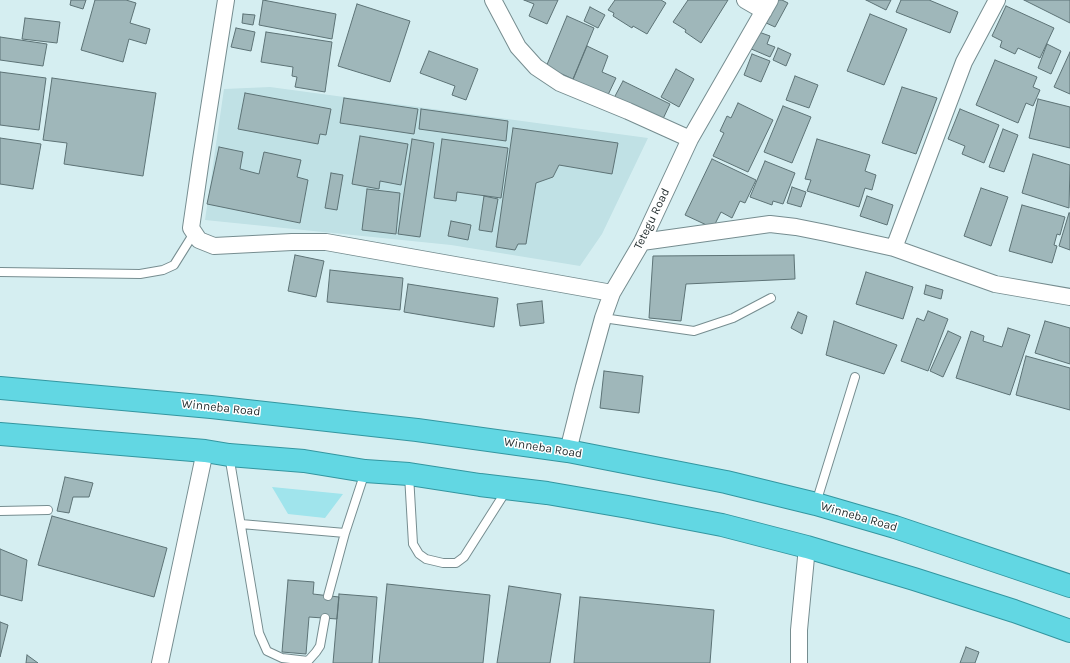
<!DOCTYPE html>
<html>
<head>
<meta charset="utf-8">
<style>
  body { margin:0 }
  canvas { display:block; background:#d5eef1 }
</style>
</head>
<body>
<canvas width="1070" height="663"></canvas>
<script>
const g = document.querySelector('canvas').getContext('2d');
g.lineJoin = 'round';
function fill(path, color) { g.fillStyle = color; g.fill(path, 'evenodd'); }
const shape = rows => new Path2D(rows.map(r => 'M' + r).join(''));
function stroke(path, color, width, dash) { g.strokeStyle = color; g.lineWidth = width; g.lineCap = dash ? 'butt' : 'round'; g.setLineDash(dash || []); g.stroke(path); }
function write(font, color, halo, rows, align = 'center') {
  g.font = font + ' Karla,sans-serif'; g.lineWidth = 3; g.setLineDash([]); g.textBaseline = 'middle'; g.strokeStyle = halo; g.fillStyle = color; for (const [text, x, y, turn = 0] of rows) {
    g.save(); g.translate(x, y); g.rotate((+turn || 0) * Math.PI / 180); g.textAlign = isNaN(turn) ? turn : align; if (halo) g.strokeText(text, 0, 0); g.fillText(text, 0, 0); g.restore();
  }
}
fill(shape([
  [270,87,648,138,602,234,580,266,451,245,205,220,224,89]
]), '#c0e1e5');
fill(shape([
  [272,487,343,494,325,518,288,514]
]), '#a0e4ec');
const building = shape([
  [71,0,86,0,83,9,70,5,71,0],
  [95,0,126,0,136,3,130,23,150,29,146,44,129,39,123,62,81,50,95,0],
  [263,0,336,14,332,39,259,25,263,0],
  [524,0,558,0,547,24,529,16,534,4,524,0],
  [615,0,661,0,666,3,647,34,633,26,632,28,613,16,614,13,608,10,615,0],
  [688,0,728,0,701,43,685,32,686,30,673,22,688,0],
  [775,0,782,0,788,3,775,27,764,22,775,0],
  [866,0,891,0,886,10,866,0],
  [901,0,929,0,958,12,950,33,896,12,901,0],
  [1024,0,1070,0,1070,23,1024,0],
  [357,4,410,21,390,82,338,66,357,4],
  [1006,6,1054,28,1040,58,1018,48,1015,54,1000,47,1002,41,992,36,1006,6],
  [590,7,605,15,598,28,584,21,590,7],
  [243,14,255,15,253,25,242,23,243,14],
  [870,14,907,29,884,85,847,71,870,14],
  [567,16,594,28,573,79,546,67,567,16],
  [25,18,60,22,57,43,22,39,25,18],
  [236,28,255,32,251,51,231,47,236,28],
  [756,31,770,36,767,44,775,47,770,57,749,48,756,31],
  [266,32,332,42,325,92,295,87,297,77,292,76,293,67,261,62,266,32],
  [0,37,47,44,43,66,0,60,0,37],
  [1047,44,1061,51,1051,74,1038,68,1047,44],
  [587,46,608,56,602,72,616,78,607,97,572,82,587,46],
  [778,48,791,54,786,66,773,60,778,48],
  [429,51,478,69,466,100,452,95,455,86,420,73,429,51],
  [1070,52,1070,94,1054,87,1070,52],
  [752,54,770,61,761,82,744,75,752,54],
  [995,60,1037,77,1033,87,1040,90,1033,106,1026,103,1018,123,976,105,995,60],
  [676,69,694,79,679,107,661,97,676,69],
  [0,72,46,78,39,130,0,125,0,72],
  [795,76,818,85,809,108,786,100,795,76],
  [52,78,156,93,143,176,64,164,67,143,43,140,52,78],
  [623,81,670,104,662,121,614,98,623,81],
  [902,87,937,98,916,154,882,143,902,87],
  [245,93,331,109,326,135,320,134,318,144,238,129,245,93],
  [344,98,418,109,414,134,340,123,344,98],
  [1038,99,1070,107,1070,148,1029,138,1038,99],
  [738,103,773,120,748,172,713,156,724,133,720,131,727,116,731,118,738,103],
  [783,106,811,117,792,163,764,152,783,106],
  [421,109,508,121,506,141,419,129,421,109],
  [960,109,999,125,984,163,962,154,965,146,948,139,960,109],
  [513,128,618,143,612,174,559,165,553,177,536,183,526,244,518,244,515,250,496,247,513,128],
  [1003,129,1018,135,1004,172,989,167,1003,129],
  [360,136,408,144,401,185,380,181,379,189,352,184,360,136],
  [0,138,41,144,33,189,0,184,0,138],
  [412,139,434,143,420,237,398,234,412,139],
  [442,139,508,148,501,198,457,192,456,201,434,198,442,139],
  [817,139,870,155,865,171,876,175,872,190,865,188,859,207,807,191,811,180,805,179,817,139],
  [219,147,243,152,240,169,259,174,264,152,301,160,297,177,308,180,300,223,207,204,219,147],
  [1033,154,1070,165,1069,208,1022,193,1033,154],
  [712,159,756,180,745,203,740,201,732,218,721,212,713,228,685,215,712,159],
  [765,161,795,173,783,204,773,201,772,205,750,197,765,161],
  [331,173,343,175,337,210,325,208,331,173],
  [792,187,806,192,801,207,787,203,792,187],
  [981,188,1008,197,991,246,964,236,981,188],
  [367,189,400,193,396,234,362,230,367,189],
  [484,196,498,199,492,232,479,230,484,196],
  [867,196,893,205,887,225,860,216,867,196],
  [1022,205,1065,217,1060,235,1057,234,1054,245,1057,246,1052,263,1009,251,1022,205],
  [1069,213,1070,213,1070,250,1059,246,1069,213],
  [451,221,471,225,468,240,448,236,451,221],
  [295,255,324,261,316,297,288,291,295,255],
  [794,255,795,279,686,284,681,321,649,318,653,256,794,255],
  [330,270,403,278,400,310,327,302,330,270],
  [866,272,913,287,903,319,856,304,866,272],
  [408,284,498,298,494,327,404,312,408,284],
  [926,285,943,290,941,299,924,294,926,285],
  [542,301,544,323,520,326,517,304,542,301],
  [928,311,948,319,928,371,901,361,917,318,924,321,928,311],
  [798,312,807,316,802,334,791,328,798,312],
  [834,321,897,345,884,374,826,355,834,321],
  [1045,321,1070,328,1070,364,1035,353,1045,321],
  [1008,328,1030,335,1010,395,956,378,971,331,984,336,983,341,1002,347,1008,328],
  [948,331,961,337,943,377,930,371,948,331],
  [1026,356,1070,368,1070,410,1016,395,1026,356],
  [604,371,643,376,639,413,600,408,604,371],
  [65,477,93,483,89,497,73,497,69,513,57,511,65,477],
  [52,516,167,548,154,597,38,565,52,516],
  [0,549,27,560,22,601,0,595,0,549],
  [288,580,314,582,313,594,339,597,337,619,309,617,306,654,282,652,288,580],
  [387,584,490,595,483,663,379,663,387,584],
  [509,586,561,594,550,663,497,663,509,586],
  [339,594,377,597,372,663,333,663,339,594],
  [580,597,714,610,710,663,574,663,580,597],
  [0,622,8,625,0,657,0,622],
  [966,647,979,652,975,663,960,663,966,647],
  [27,655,38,663,26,663,27,655]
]);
fill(building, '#9fb7ba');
stroke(building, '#5d7376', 1);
const service = shape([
  [0,272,140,274,163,270,174,265,194,233],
  [603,318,694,331,733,318,771,298],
  [229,455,259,633,267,651,282,658,308,661,316,652,320,646,325,618],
  [409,475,413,544,419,554,426,559,443,563,456,563,464,557,506,491],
  [816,503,855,377],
  [0,511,48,510],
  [241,524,345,533],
  [328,596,345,533,365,472]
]);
const minor = shape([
  [226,0,201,159,191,228,199,240,214,246,292,242,326,242,612,293],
  [493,0,518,47,536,67,560,83,628,111,690,139],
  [745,0,764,11],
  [642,242,770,224,796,227,826,233,894,248,995,284,1070,297],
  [894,248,964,62,997,0],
  [568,451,584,387,603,318,612,293,642,242,690,139,770,0],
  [160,663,205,451],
  [799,663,799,630,807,547]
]);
const trunk = shape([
  [0,388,211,407,417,430,568,451,726,482,816,504,895,527,1070,586],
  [0,434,205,451,229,455,304,461,365,471,409,474,480,485,547,493,628,507,722,525,807,547,914,579,1014,611,1070,631]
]);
stroke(service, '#768d90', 10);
stroke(minor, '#768d90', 18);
stroke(trunk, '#3496a0', 24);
stroke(service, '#fff', 8);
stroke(minor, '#fff', 16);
stroke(trunk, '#62d7e3', 22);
write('12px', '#263031', '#fff', [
  ["Tetegu Road",652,219,-64],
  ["Winneba Road",221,408,6],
  ["Winneba Road",543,448,9],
  ["Winneba Road",859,517,16]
]);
</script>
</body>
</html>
